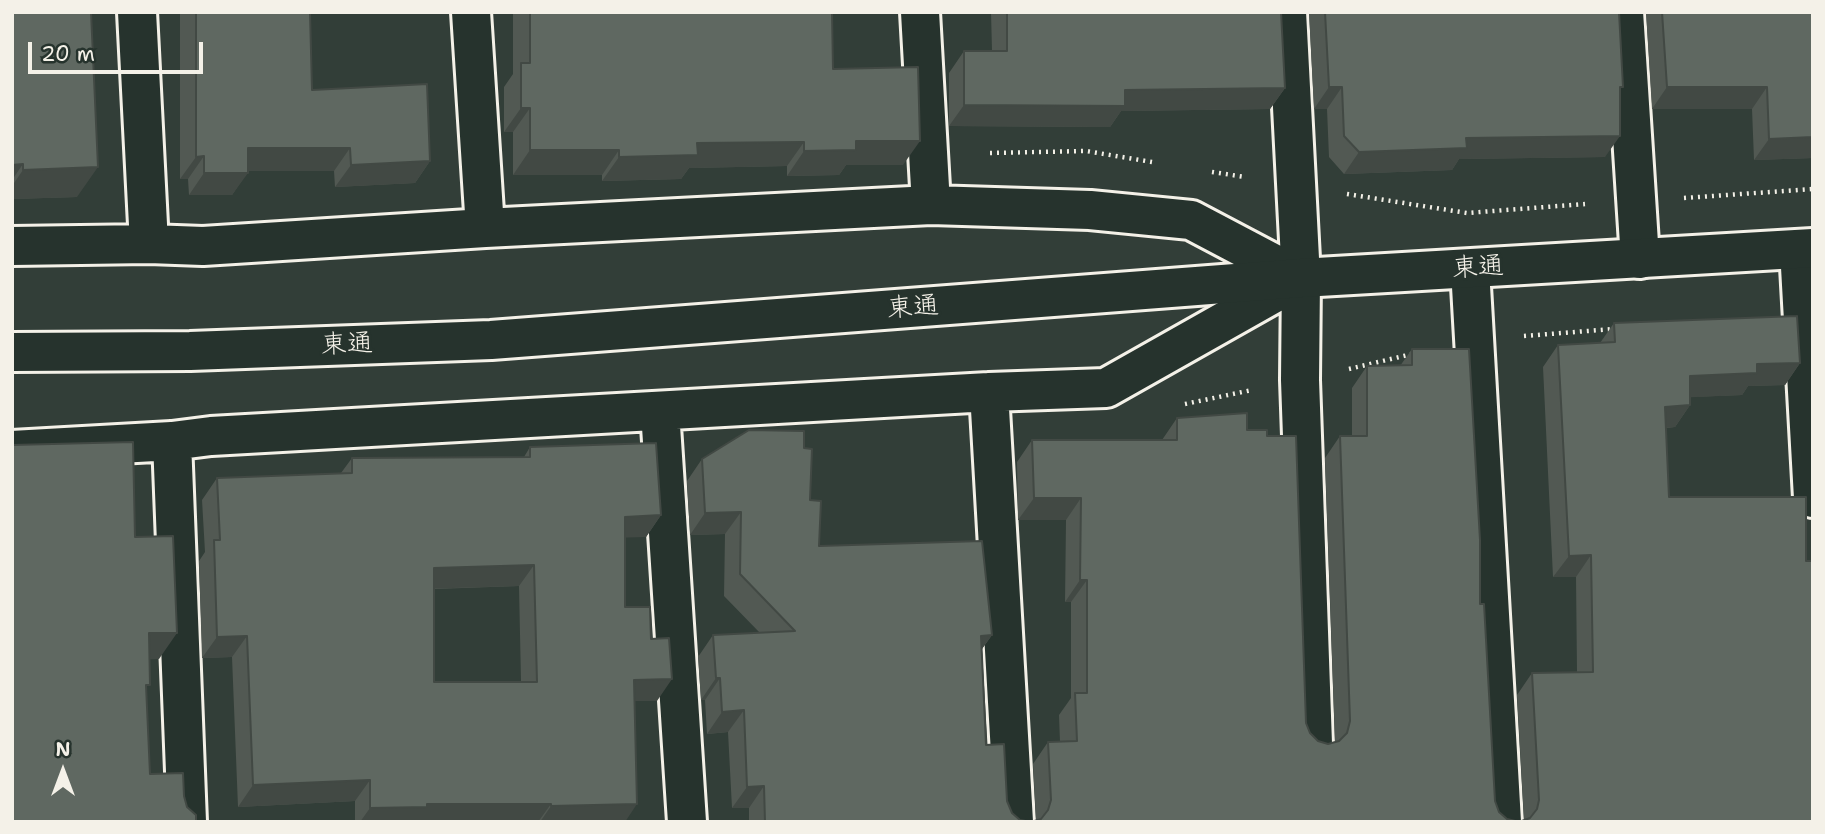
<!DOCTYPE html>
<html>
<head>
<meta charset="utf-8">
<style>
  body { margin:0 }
  #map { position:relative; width:1825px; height:834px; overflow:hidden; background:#323e38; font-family:"Shantell Sans",sans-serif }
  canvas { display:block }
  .frame { position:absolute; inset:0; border:14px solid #f4f1e8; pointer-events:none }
  .north { position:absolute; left:28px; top:736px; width:70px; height:70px; -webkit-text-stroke:5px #26332d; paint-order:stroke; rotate:0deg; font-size:19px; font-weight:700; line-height:28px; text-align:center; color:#f4f1e8 }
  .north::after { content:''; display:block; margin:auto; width:24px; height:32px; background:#f4f1e8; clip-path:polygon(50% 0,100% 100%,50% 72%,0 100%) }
  .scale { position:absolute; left:28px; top:42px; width:175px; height:32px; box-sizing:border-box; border:4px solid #f4f1e8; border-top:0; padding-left:9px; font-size:21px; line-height:24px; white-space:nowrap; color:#f4f1e8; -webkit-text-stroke:5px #26332d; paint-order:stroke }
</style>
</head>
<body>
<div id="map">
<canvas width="1825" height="834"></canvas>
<div class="frame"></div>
<div class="north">N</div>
<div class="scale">20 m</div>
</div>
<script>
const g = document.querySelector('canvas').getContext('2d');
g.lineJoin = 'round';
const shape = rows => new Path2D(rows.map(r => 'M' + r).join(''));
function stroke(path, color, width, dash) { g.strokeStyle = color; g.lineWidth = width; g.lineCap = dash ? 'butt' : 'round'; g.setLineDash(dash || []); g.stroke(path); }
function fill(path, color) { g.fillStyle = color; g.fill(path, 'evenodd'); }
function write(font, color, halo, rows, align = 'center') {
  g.font = font + ' "Shantell Sans","Klee One",sans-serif'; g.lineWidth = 6; g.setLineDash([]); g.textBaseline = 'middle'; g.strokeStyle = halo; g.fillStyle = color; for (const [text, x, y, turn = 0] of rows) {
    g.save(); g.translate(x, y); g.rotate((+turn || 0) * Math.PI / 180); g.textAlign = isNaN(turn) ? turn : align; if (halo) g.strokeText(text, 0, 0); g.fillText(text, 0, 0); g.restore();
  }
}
const street = shape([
  [137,12,149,244],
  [471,12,485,228],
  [920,12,931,205],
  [1287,12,1301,278,1300,380,1313,744],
  [1624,12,1640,259],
  [12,246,149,244,203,246,485,228,931,205,1090,210,1191,220,1301,278],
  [1799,249,1813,498],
  [1470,269,1502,822],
  [989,392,1014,822],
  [660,411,687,822],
  [172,441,187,822],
  [12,450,172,441,211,436,989,392,1106,388,1301,278]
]);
const secondary = shape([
  [12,352,190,351,491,340,1301,278,1813,248]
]);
stroke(street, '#f4f1e8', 44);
stroke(secondary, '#f4f1e8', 44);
stroke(shape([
  [990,153,1086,151,1152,162],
  [1212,172,1245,177],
  [1347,194,1467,213,1585,204],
  [1684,198,1813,189],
  [1524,336,1613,329],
  [1349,369,1412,354],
  [1185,404,1252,390]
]), '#f4f1e8', 4.5, [2, 5]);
stroke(street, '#26332d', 38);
stroke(secondary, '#26332d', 38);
fill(shape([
  [12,12,77,197,12,199],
  [180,12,310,12,312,90,430,161,415,183,335,187,334,171,248,171,232,195,189,195,188,179,180,179],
  [513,12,832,12,833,69,903,165,846,165,839,175,787,176,787,166,689,168,681,179,602,181,602,175,513,175,513,132,504,132,504,87,513,74],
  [991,12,1281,12,1285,88,1270,109,1121,111,1110,127,949,126,949,73,964,51,992,51],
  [1309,12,1619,12,1620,92,1605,157,1459,159,1452,170,1344,174,1329,157,1327,109,1314,109],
  [1646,12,1813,12,1813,158,1754,160,1752,109,1652,109],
  [1614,323,1800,363,1785,385,1748,386,1742,395,1690,397,1690,405,1675,427,1666,428,1669,497,1806,561,1813,822,1524,820,1517,695,1532,673,1577,672,1576,577,1553,577,1543,367,1558,345,1600,343],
  [1412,349,1480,604,1495,801,1036,820,1033,764,1048,742,1060,742,1059,715,1071,698,1071,602,1065,602,1066,520,1018,520,1017,462,1032,440,1162,440,1177,418,1247,430,1267,436,1306,723,1310,733,1318,741,1328,744,1335,742,1325,458,1340,436,1352,436,1352,388,1367,366,1400,366],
  [530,447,661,515,646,537,625,537,625,607,651,639,657,701,634,701,625,822,355,822,355,801,238,807,232,657,202,658,199,561,205,552,202,500,217,478,341,473,352,458,524,457],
  [519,586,521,682,434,682,434,589],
  [804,448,810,500,819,546,992,635,982,649,986,745,1012,813,1020,820,1031,822,749,822,749,808,732,808,728,732,707,734,705,700,701,700,698,657,713,635,760,633,724,596,725,534,690,535,687,481,702,459]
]), '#525953');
fill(shape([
  [1329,87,1342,87,1327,109,1314,109],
  [1667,87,1767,87,1752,109,1652,109],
  [1285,88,1270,109,1121,111,1110,127,949,126,964,105,1125,90],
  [521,108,530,108,513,132,504,132],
  [1620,136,1605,157,1459,159,1452,170,1344,174,1359,152,1466,138],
  [1813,137,1813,158,1754,160,1769,139],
  [856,141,920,141,903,165,846,165,839,175,787,176,804,151],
  [804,142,787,166,689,168,681,179,602,181,619,157,697,143],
  [248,148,350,148,334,171,232,171],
  [530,150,619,150,602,175,513,175],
  [204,156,188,179,180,179,196,157],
  [430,161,415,183,335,187,351,165],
  [23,164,12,180,12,165],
  [98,167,77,197,12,199,12,186,23,170],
  [204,173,248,173,232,195,189,195],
  [1800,363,1785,385,1748,386,1742,395,1674,398,1690,376,1757,364],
  [1690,405,1675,427,1650,429,1665,407],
  [1034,498,1081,498,1066,520,1018,520],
  [741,512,725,534,690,535,705,513],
  [661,515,646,537,610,538,625,517],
  [1591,555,1576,577,1553,577,1569,556],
  [534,565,519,586,419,589,434,568],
  [1080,580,1087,580,1071,602,1065,602],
  [149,633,177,633,159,659,131,660],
  [992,635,976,657,981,636],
  [247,636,232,657,202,658,217,637],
  [716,678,720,678,705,700,701,700],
  [672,679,657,701,619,701,634,680],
  [744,710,728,732,707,734,722,712],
  [370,780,355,801,238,807,253,785],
  [764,786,749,808,732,808,747,787],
  [427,804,551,804,538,822,360,822,370,808],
  [637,804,625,822,540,822,551,806]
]), '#424944');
const building = shape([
  [12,12,91,12,98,167,23,170,23,164,12,165,12,12],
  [196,12,310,12,312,90,427,84,430,161,351,165,350,148,248,148,248,173,204,173,204,156,196,157,196,12],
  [530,12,832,12,833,69,918,67,920,141,856,141,856,150,804,151,804,142,697,143,698,155,619,157,619,150,530,150,530,108,521,108,521,63,530,63,530,12],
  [1007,12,1281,12,1285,88,1125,90,1125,106,964,105,964,51,1007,51,1007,12],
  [1325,12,1619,12,1623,87,1620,87,1620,136,1466,138,1467,148,1359,152,1344,136,1342,87,1329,87,1325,12],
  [1662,12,1813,12,1813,137,1769,139,1767,87,1667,87,1662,12],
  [1797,316,1800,363,1757,364,1757,373,1690,376,1690,405,1665,407,1669,497,1806,497,1806,561,1813,561,1813,822,1519,822,1530,818,1537,809,1539,800,1532,673,1593,672,1591,555,1569,556,1558,345,1615,342,1614,323,1797,316],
  [1412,349,1469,349,1480,540,1480,604,1484,604,1495,801,1499,812,1507,819,1519,822,1031,822,1041,819,1048,810,1051,800,1048,742,1077,741,1075,693,1087,693,1087,580,1080,580,1081,498,1034,498,1032,440,1177,440,1177,418,1247,413,1247,430,1267,430,1267,436,1296,436,1306,723,1310,733,1318,741,1328,744,1339,741,1347,733,1350,721,1340,436,1367,436,1367,366,1412,365,1412,349],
  [749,430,804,431,804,448,812,449,810,500,821,501,819,546,982,541,992,635,981,636,986,745,1004,744,1007,801,1012,813,1020,820,1031,822,765,822,764,786,747,787,744,710,722,712,720,678,716,678,713,635,795,631,740,574,741,512,705,513,702,459,749,430],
  [133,442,135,537,173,536,177,633,149,633,150,685,146,685,150,774,183,773,184,796,187,807,196,815,196,822,12,822,12,445,133,442],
  [656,443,661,515,625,517,625,607,650,607,651,639,669,638,672,679,634,680,637,804,551,806,551,804,427,804,427,807,370,808,370,780,253,785,247,636,217,637,214,540,220,540,217,478,352,473,352,458,530,457,530,447,656,443],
  [534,565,537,682,434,682,434,568,534,565]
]);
fill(building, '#5f6861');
stroke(building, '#424944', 2);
write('26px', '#f4f1e8', '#26332d', [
  ["東通",1478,268,-3],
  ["東通",913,308,-4],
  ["東通",347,345,-2]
]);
</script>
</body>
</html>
